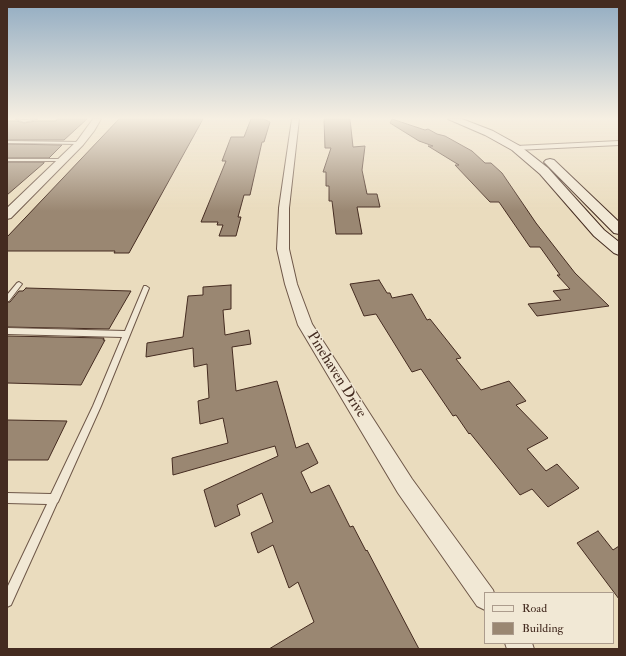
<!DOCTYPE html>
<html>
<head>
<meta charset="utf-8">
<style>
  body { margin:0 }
  #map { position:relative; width:626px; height:656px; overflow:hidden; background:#eadcbe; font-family:"IM FELL Double Pica",serif }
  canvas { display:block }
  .frame { position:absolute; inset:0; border:8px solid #442b20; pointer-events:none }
  .legend { position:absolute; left:484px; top:592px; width:130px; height:52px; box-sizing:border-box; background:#f1e8d5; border:1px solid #ac9c8d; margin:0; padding:5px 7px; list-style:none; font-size:12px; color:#442b20 }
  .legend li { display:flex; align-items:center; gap:8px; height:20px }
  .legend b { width:20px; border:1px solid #ac9c8d }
</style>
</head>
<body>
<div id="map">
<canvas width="626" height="656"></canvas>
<div class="frame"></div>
<ul class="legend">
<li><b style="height:5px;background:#f1e8d5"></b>Road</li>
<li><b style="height:11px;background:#9a8772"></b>Building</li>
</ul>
</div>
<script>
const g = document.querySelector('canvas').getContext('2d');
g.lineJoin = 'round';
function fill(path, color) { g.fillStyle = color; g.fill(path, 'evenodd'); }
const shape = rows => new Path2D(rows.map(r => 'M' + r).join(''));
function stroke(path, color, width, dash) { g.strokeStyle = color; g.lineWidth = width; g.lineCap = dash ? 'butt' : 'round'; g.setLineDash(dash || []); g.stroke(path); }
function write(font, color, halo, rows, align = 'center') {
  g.font = font + ' "IM FELL Double Pica",serif'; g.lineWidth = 3; g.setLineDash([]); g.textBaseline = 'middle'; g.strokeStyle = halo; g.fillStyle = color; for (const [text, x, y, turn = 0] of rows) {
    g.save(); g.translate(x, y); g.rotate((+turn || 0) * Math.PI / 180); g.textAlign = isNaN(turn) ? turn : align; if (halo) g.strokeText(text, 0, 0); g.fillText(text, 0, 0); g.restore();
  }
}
const building = shape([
  [57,119,87,119,64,140,7,140,7,121,17,121,24,123,36,121,56,121,57,119],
  [119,119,203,119,129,253,114,253,115,251,7,251,7,237,119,119],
  [251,119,264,119,270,122,264,142,262,142,250,195,244,195,238,217,241,217,236,236,219,236,223,225,217,225,218,222,201,222,226,161,222,161,231,137,244,137,251,119],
  [324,119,350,119,353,147,365,146,362,170,367,194,377,194,380,207,357,207,362,234,336,234,332,201,329,201,329,186,326,186,326,172,323,172,331,148,325,148,324,119],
  [392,119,425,130,428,129,437,134,445,136,472,151,485,163,491,163,502,173,536,223,575,273,609,306,537,316,528,304,561,300,553,291,570,289,557,275,560,275,540,247,530,247,499,202,490,202,455,165,459,165,428,146,433,146,419,141,390,123,392,119],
  [7,144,62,145,49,158,7,158,7,144],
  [7,162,44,162,44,163,7,195,7,162],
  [379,280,387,293,390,293,392,298,412,294,427,320,430,319,461,358,456,359,481,390,509,381,526,401,516,405,548,438,527,449,546,471,557,464,579,488,548,507,532,489,520,495,470,433,469,434,456,415,453,416,421,369,412,372,376,314,364,316,350,284,379,280],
  [231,285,231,309,223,310,225,335,249,330,251,344,232,347,236,391,277,381,296,448,308,443,318,463,301,472,311,493,329,485,350,527,353,526,366,551,367,550,419,649,269,649,314,622,298,582,289,588,273,545,258,553,251,533,273,522,262,493,237,505,240,515,215,527,204,490,278,456,275,446,173,475,172,458,228,443,223,418,200,424,198,401,209,398,207,364,194,367,193,348,146,357,147,343,183,337,188,296,203,295,203,287,231,285],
  [26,288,131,291,109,329,7,327,7,302,10,302,19,291,23,291,26,288],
  [7,336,104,338,103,340,105,340,81,385,7,383,7,336],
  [7,420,67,421,48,460,7,460,7,420],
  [598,531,613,550,619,546,619,599,577,543,598,531]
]);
fill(building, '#9a8772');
stroke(building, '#442b20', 1);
const service = shape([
  [16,119,24,120,37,119,24,122,16,119],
  [7,141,80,142,82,143,80,144,7,143,7,141],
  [7,159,64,159,66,160,64,161,7,161,7,159],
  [19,282,22,284,9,301,7,301,7,295,17,283,19,282],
  [144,286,146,286,149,288,101,406,58,502,57,503,11,605,7,607,7,588,47,504,7,503,7,493,51,494,93,406,122,337,7,334,7,328,125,331,144,286]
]);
const minor = shape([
  [292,119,299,119,289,208,289,249,297,284,312,324,412,479,493,590,494,593,485,593,485,610,477,606,398,493,298,325,285,284,277,249,279,208,292,119],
  [619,141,619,145,516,150,512,148,516,146,619,141],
  [505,643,532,643,534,649,507,649,505,643]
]);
const tertiary = shape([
  [93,119,101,119,94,131,83,145,11,218,7,219,7,208,77,141,93,119]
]);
const secondary = shape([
  [448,119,462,119,493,131,520,146,548,168,604,230,619,242,619,255,614,253,594,236,540,174,512,150,485,135,448,119],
  [550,159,554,160,619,222,619,234,614,233,546,164,544,162,546,160,550,159]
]);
stroke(service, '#6e5748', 2);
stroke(minor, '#6e5748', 2);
stroke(tertiary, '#6e5748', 2);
stroke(secondary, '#442b20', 2);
fill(service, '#f1e8d5');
fill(minor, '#f1e8d5');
fill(tertiary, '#f1e8d5');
fill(secondary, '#f1e8d5');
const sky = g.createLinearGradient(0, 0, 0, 211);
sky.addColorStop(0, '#92acc2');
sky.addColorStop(0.56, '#f6efe2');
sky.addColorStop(1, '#f6efe200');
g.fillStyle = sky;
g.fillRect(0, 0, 626, 211);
write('15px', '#442b20', '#f1e8d5', [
  ["Pinehaven Drive",336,375,58]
]);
</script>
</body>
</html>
